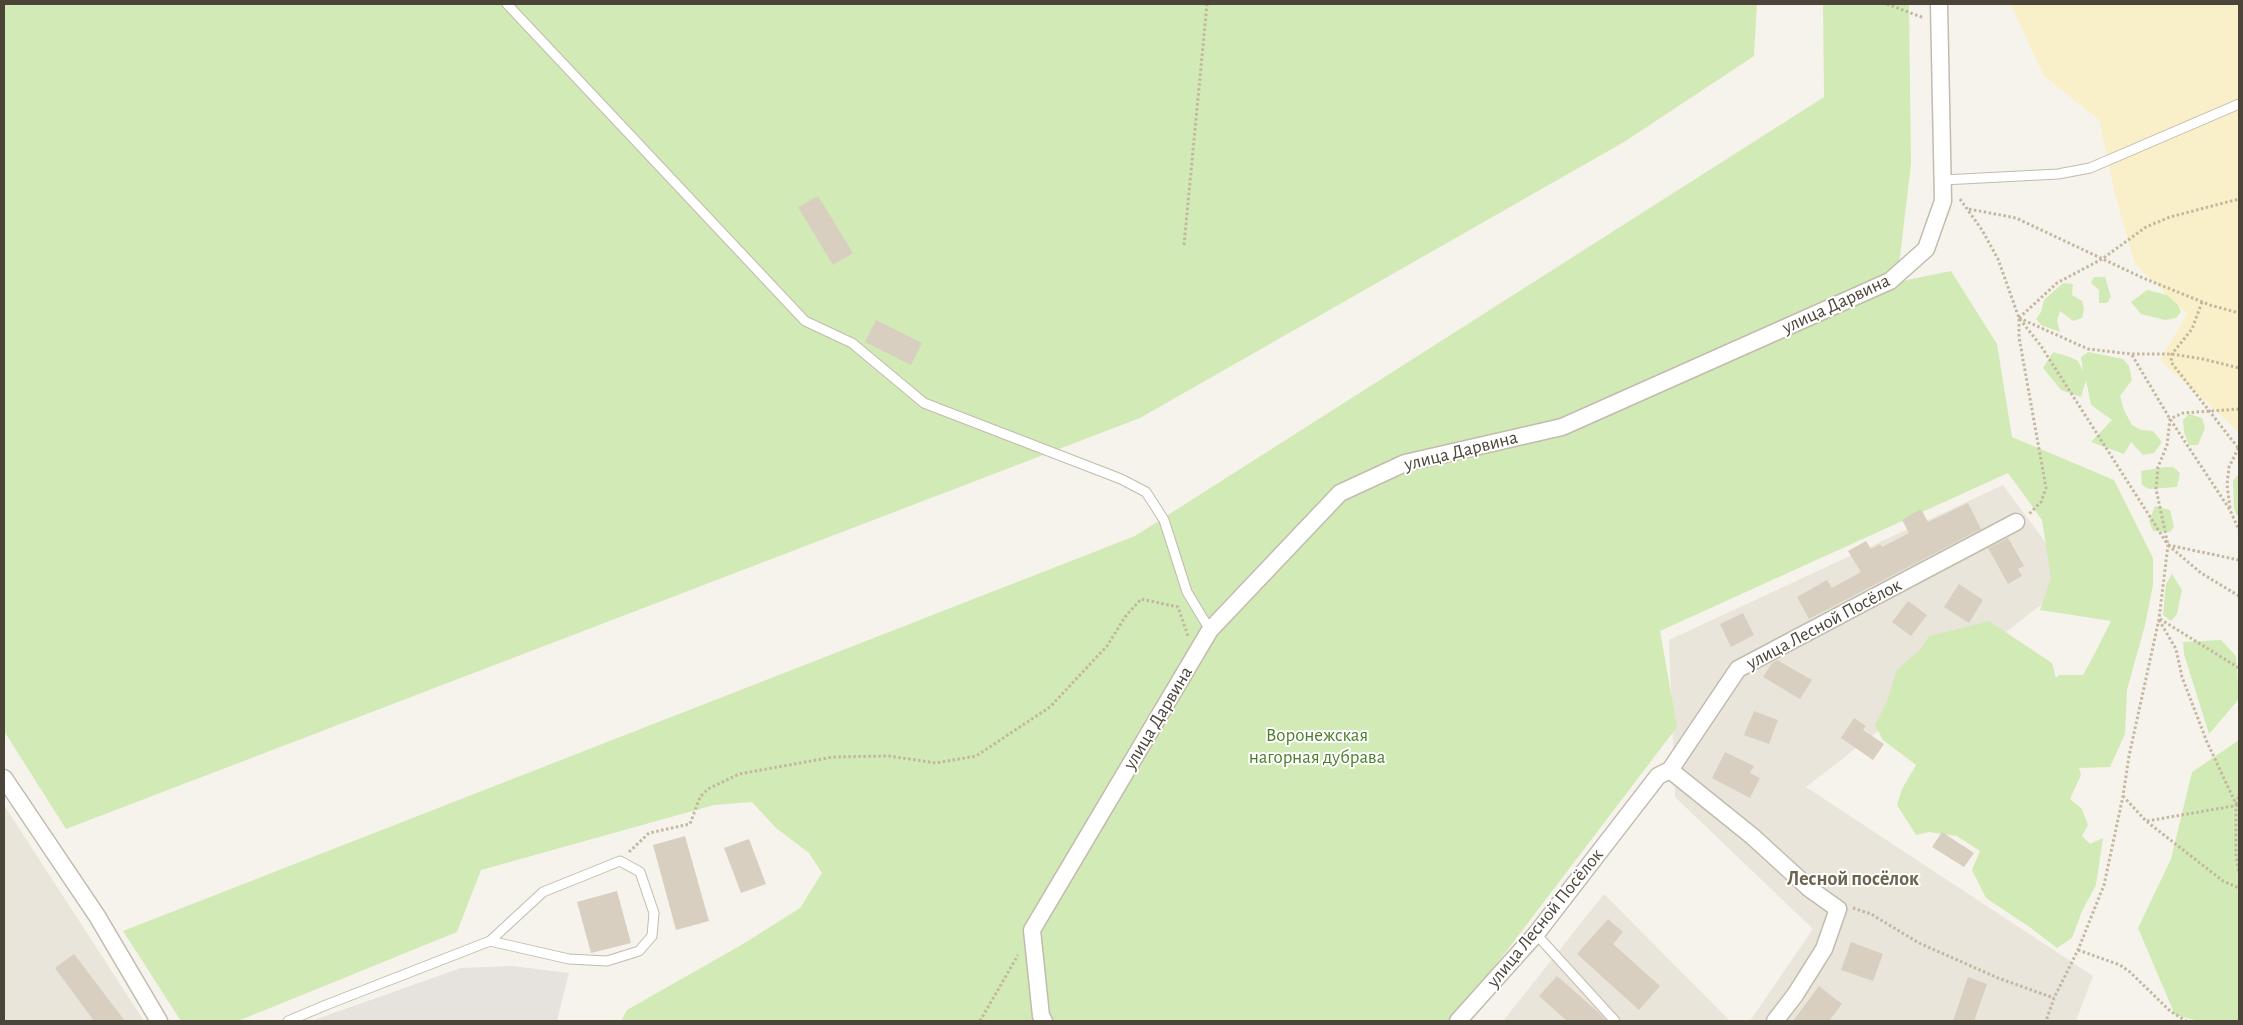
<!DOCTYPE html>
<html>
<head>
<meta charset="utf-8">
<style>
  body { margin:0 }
  #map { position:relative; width:2243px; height:1025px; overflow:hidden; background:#f6f3ec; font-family:"Alegreya Sans",sans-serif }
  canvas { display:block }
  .frame { position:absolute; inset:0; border:5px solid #4b4439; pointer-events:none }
</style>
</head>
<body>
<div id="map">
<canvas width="2243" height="1025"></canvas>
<div class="frame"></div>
</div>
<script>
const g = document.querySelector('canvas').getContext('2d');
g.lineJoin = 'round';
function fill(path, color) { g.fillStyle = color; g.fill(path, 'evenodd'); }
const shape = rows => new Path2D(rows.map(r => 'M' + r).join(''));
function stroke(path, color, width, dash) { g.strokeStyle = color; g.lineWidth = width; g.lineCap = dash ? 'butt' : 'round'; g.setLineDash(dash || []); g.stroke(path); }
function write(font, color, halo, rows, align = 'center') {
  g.font = font + ' "Alegreya Sans",sans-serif'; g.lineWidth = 4; g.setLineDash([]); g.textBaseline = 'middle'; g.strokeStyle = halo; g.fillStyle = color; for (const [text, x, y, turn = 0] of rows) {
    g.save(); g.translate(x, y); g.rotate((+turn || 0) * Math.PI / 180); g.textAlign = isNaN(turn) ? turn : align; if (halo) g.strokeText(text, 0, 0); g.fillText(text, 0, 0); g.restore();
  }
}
fill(shape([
  [2003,485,2073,580,1806,787,2093,976,2076,1021,1750,1021,1813,929,1675,797,1669,640],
  [4,805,144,1021,4,1021],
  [1604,894,1730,1021,1503,1021]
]), '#eae5da');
fill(shape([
  [512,966,569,973,557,1021,311,1021,461,968]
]), '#e6e2dd');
fill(shape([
  [4,4,1757,4,1754,56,1624,142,1140,418,66,829,4,731],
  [1823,4,1909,4,1911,164,1897,282,1951,271,1997,344,2012,437,2114,480,2153,558,2153,585,2145,625,2127,690,2125,734,2110,767,2079,768,2081,775,2070,799,2082,809,2088,825,2082,836,2090,844,2103,838,2096,885,2082,911,2072,938,2057,948,2031,928,1986,898,1972,870,1980,851,1957,836,1929,832,1916,835,1897,805,1902,789,1916,765,1883,740,1875,725,1887,701,1897,670,1920,650,1929,636,1989,621,2052,663,2056,678,2059,675,2083,675,2094,655,2111,621,2040,610,2051,578,2042,520,2008,473,1660,631,1677,727,1470,999,1448,1021,621,1021,627,1010,743,944,800,908,822,873,809,853,776,828,752,802,714,805,481,870,457,932,238,1021,181,1021,123,931,1135,536,1824,97],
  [2094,277,2105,277,2111,297,2107,303,2099,303,2099,290,2091,283],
  [2063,283,2073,284,2072,295,2082,301,2084,309,2082,318,2073,321,2060,311,2057,321,2060,332,2041,325,2036,319,2041,312,2044,300],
  [2147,290,2175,297,2181,312,2176,318,2165,320,2141,314,2131,302],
  [2053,352,2070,357,2078,361,2083,371,2081,357,2088,352,2123,359,2129,366,2132,380,2120,396,2124,410,2132,425,2141,430,2153,431,2162,442,2154,453,2143,455,2131,442,2124,454,2091,442,2112,420,2091,405,2086,380,2081,397,2061,390,2043,368],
  [2189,414,2202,418,2205,428,2198,445,2189,445,2184,432,2183,420],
  [2165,467,2173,467,2180,473,2177,487,2149,489,2142,485,2141,471],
  [2238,475,2239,514,2237,516,2234,508,2233,481],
  [2155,506,2170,510,2174,527,2170,532,2153,531,2149,521],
  [2172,574,2182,590,2177,614,2171,621,2163,615,2166,584],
  [2221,640,2236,656,2239,699,2209,734,2184,654,2183,642],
  [2239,740,2239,1021,2199,1021,2175,1015,2138,928,2171,859,2192,772]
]), '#d2eab5');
fill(shape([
  [2010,4,2239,4,2239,432,2160,360,2187,314,2135,264,2115,194,2099,120,2044,76]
]), '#f9efc9');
fill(shape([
  [818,196,853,253,833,265,798,207],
  [876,320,922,343,911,365,865,342],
  [1968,503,1981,529,1809,619,1797,597,1827,580,1832,588,1861,572,1848,551,1866,541,1871,549,1880,544,1882,547,1909,533,1902,520,1921,509,1928,522],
  [2008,538,2024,566,2018,569,2022,576,2008,584,1988,548],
  [1959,584,1983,600,1969,623,1944,607],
  [1908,601,1927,615,1911,636,1892,622],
  [1743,613,1754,635,1731,647,1720,624],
  [1777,660,1812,680,1800,699,1763,677,1772,663],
  [1754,711,1778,720,1769,744,1744,735],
  [1854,718,1866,726,1863,730,1884,744,1873,760,1841,738],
  [1725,752,1754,766,1750,773,1760,778,1750,798,1712,778],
  [1942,832,1974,853,1964,867,1932,847],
  [685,836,709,921,676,930,653,845],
  [749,839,766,884,741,893,724,848],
  [617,891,631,943,591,953,577,902],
  [1608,919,1623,932,1613,944,1660,986,1639,1010,1577,954],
  [1851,942,1883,954,1873,981,1841,970],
  [74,954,125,1021,94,1021,55,968],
  [1557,976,1598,1012,1607,1021,1567,1021,1539,996],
  [1968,977,1987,984,1974,1021,1953,1021],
  [1819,986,1842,1004,1829,1021,1793,1021]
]), '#d8cfc1');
const service = shape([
  [507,4,805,321,852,343,924,403,1121,479,1146,492,1164,520,1187,592,1210,630],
  [1943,180,2058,174,2090,168,2239,104],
  [1536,934,1615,1021],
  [288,1021,326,1005,490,941,543,892,620,861,640,872,654,913,652,936,639,951,607,961,569,959,490,941]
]);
const minor = shape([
  [1670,770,1738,669,2016,522],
  [4,778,97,916,159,1021],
  [1044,1021,1041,1016,1032,930,1210,630,1340,493,1405,463,1562,427,1890,281,1926,249,1943,201,1939,4],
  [1458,1021,1536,934,1658,776,1670,770,1752,836,1810,889,1838,909,1824,949,1795,995,1775,1021]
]);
stroke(service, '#c2bbae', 11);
stroke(minor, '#c2bbae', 19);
stroke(shape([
  [1887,4,1924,18],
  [1960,199,1982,230,1998,259,2019,318,2041,346,2168,545,2159,619,2129,756,2123,796,2104,885,2078,950,2054,998,2046,1021],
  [1969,209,2016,218,2143,278,2210,305,2239,313],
  [1184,245,1207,4],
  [2202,302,2192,329,2172,354,2171,362,2239,449],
  [2019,318,2057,283,2102,259,2146,227,2170,217,2239,199],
  [2019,318,2088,349,2131,354,2172,354,2203,359,2239,368],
  [2019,319,2019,337,2046,488,2041,502,2029,514],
  [2132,355,2170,419,2230,510,2239,530],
  [2239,409,2183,413,2170,419,2167,445,2158,467,2156,489,2168,545,2201,573,2239,596],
  [2230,508,2227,485,2229,467,2239,447],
  [2168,545,2239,560],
  [2160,619,2239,668],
  [2159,620,2176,649,2182,677,2207,742,2236,804,2236,854,2239,874],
  [2123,796,2146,821,2223,881,2239,888],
  [2236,804,2239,796],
  [2147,821,2239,805],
  [629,852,649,833,690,824,700,797,708,789,739,774,833,757,889,756,936,763,976,756,1050,707,1107,646,1125,617,1141,599,1178,607,1188,636],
  [1853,908,1871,914,1919,943,1998,978,2054,998],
  [2078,950,2120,965,2130,972,2170,1011,2186,1021],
  [980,1021,1018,955]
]), '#c4b79f', 3, [2.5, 2.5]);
stroke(service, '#fff', 9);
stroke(minor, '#fff', 16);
write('19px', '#4b4439', '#fff', [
  ["улица Дарвина",1836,304,-25],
  ["улица Дарвина",1461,451,-14],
  ["улица Лесной Посёлок",1824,624,-28],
  ["улица Дарвина",1158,718,-59],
  ["улица Лесной Посёлок",1545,918,-51]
]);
write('19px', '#4a7f2a', '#fff', [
  ["Воронежская",1317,735],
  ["нагорная дубрава",1317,757]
]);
write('bold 20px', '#6e6250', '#fff', [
  ["Лесной посёлок",1853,879]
]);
</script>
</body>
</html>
